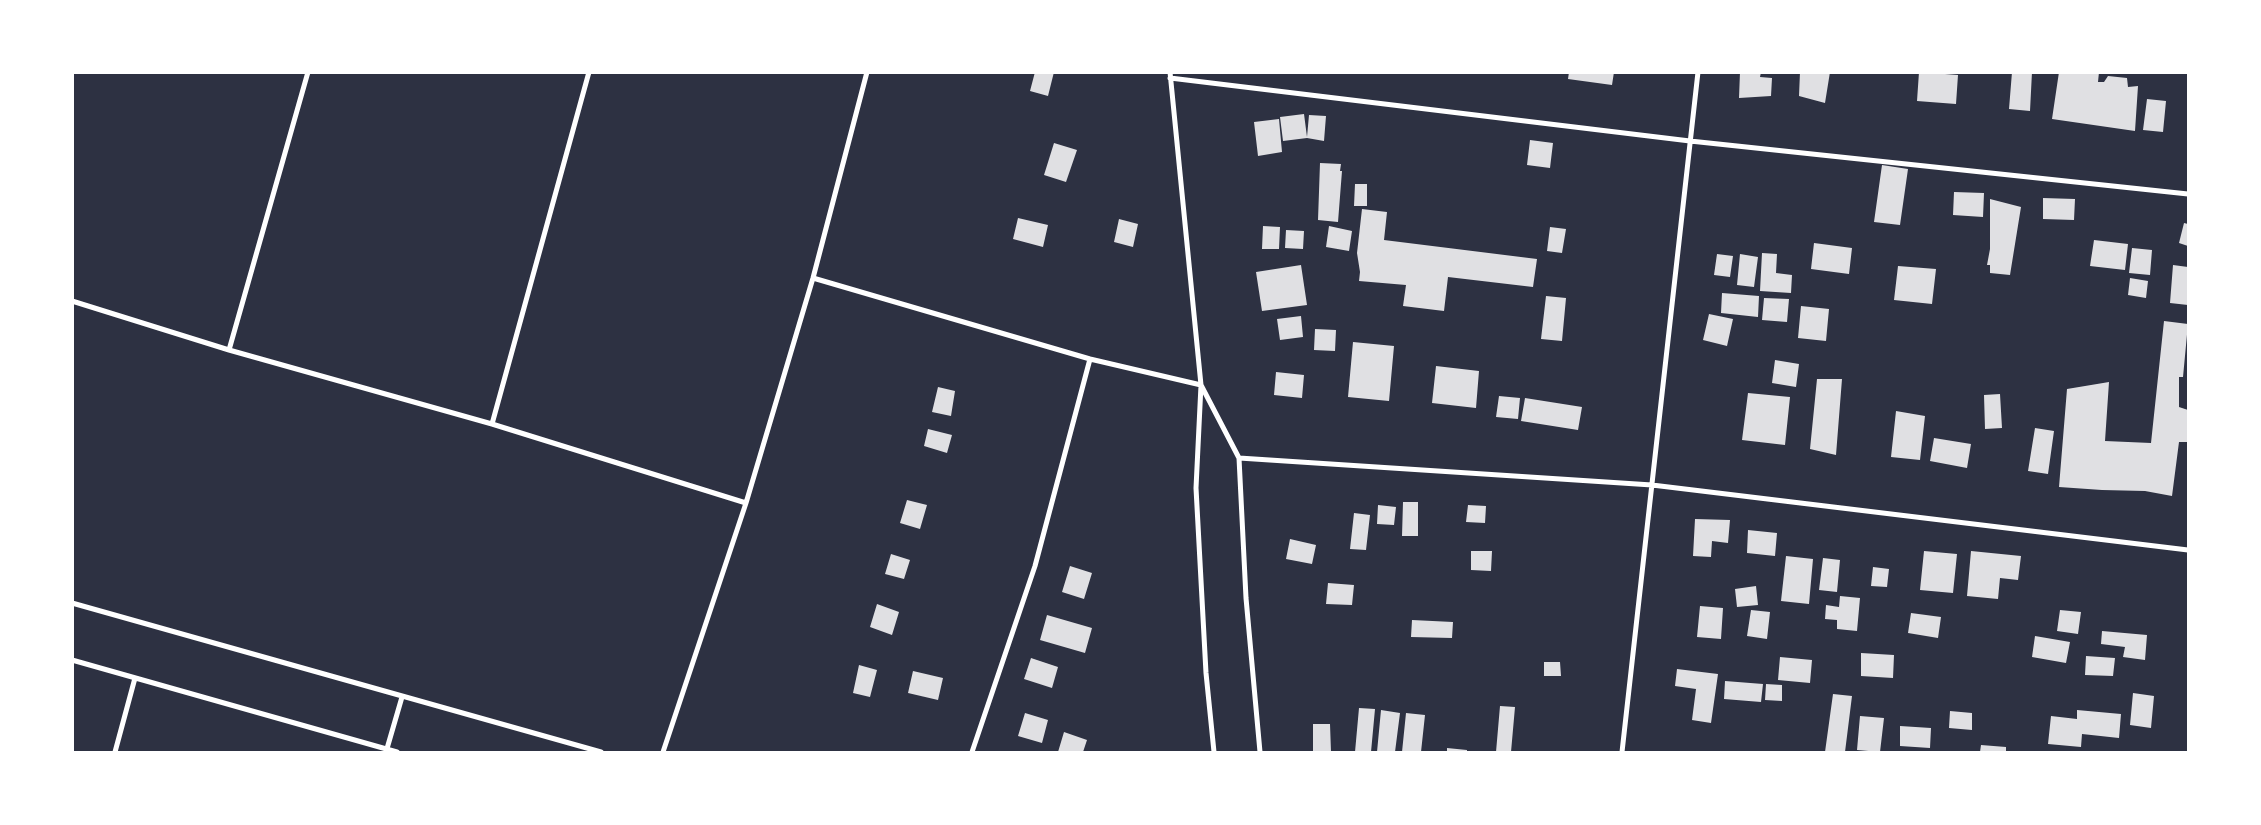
<!DOCTYPE html>
<html>
<head>
<meta charset="utf-8">
<style>
  body { margin:0 }
  #map { position:relative; width:2261px; height:825px; overflow:hidden; background:#2d3142; font-family:"Titillium Web",sans-serif }
  canvas { display:block }
  .frame { position:absolute; inset:0; border:74px solid #fff; pointer-events:none }
</style>
</head>
<body>
<div id="map">
<canvas width="2261" height="825"></canvas>
<div class="frame"></div>
</div>
<script>
const g = document.querySelector('canvas').getContext('2d');
g.lineJoin = 'round';
function fill(path, color) { g.fillStyle = color; g.fill(path, 'evenodd'); }
const shape = rows => new Path2D(rows.map(r => 'M' + r).join(''));
function stroke(path, color, width, dash) { g.strokeStyle = color; g.lineWidth = width; g.lineCap = dash ? 'butt' : 'round'; g.setLineDash(dash || []); g.stroke(path); }
fill(shape([
  [1035,72,1054,72,1048,96,1030,91],
  [1569,72,1614,72,1612,85,1568,79],
  [1740,72,1761,72,1760,77,1772,78,1771,96,1739,98],
  [1800,72,1830,72,1825,103,1799,96],
  [1919,72,1958,75,1956,104,1917,101],
  [2012,72,2032,72,2030,111,2009,109],
  [2059,72,2099,72,2098,82,2104,82,2108,76,2127,78,2128,87,2138,86,2135,131,2052,119],
  [2147,99,2166,101,2163,132,2143,130],
  [1304,114,1307,137,1309,115,1326,116,1324,141,1307,138,1283,141,1280,117],
  [1279,119,1282,152,1258,156,1254,122],
  [1530,140,1553,143,1550,168,1527,165],
  [1054,143,1077,150,1066,182,1044,175],
  [1320,163,1341,164,1340,171,1342,171,1338,222,1318,220],
  [1882,165,1908,169,1900,225,1874,222],
  [1355,184,1367,184,1367,206,1354,206],
  [1954,192,1984,193,1983,217,1953,215],
  [2043,198,2075,199,2074,220,2043,219],
  [1990,199,2021,207,2010,275,1990,273,1990,265,1987,265,1990,249],
  [1362,209,1387,212,1384,240,1537,259,1533,287,1448,277,1444,311,1403,306,1406,285,1359,281,1360,272,1357,253],
  [1018,218,1048,225,1043,247,1013,239],
  [1119,219,1138,224,1133,247,1114,242],
  [2184,223,2188,224,2188,246,2179,243],
  [1263,226,1280,227,1279,249,1262,249],
  [1329,226,1352,231,1349,251,1326,247],
  [1550,227,1566,229,1562,253,1547,251],
  [1286,230,1304,231,1303,249,1285,248],
  [2094,240,2128,244,2125,270,2090,266],
  [1814,243,1852,248,1849,274,1811,269],
  [2132,248,2152,250,2150,275,2129,273],
  [1762,253,1777,254,1776,273,1792,275,1791,293,1760,291],
  [1717,254,1733,256,1730,277,1714,275],
  [1740,254,1758,257,1754,287,1737,285],
  [1301,265,1307,305,1262,311,1256,272],
  [2173,265,2188,267,2188,305,2170,303],
  [1898,266,1936,269,1932,304,1894,300],
  [2130,278,2148,281,2146,298,2128,295],
  [1722,293,1759,296,1758,317,1721,313],
  [1546,296,1566,298,1562,341,1541,339],
  [1764,298,1789,299,1787,322,1762,320],
  [1801,306,1829,309,1826,341,1798,338],
  [1709,314,1733,319,1727,346,1703,340],
  [1301,316,1303,337,1280,340,1277,319],
  [2164,321,2188,324,2183,377,2179,377,2179,407,2188,410,2188,442,2179,442,2172,496,2145,491,2102,490,2059,487,2067,389,2109,382,2105,441,2151,443],
  [1315,329,1336,330,1335,351,1314,350],
  [1353,342,1394,346,1389,401,1348,397],
  [1775,360,1799,364,1796,387,1772,383],
  [1436,366,1479,371,1476,408,1432,403],
  [1276,372,1304,375,1302,398,1274,395],
  [1817,379,1842,379,1836,455,1810,449],
  [938,387,955,391,951,416,932,412],
  [1748,393,1790,397,1785,445,1742,440],
  [2000,394,2002,428,1985,429,1984,395],
  [1499,396,1520,398,1518,419,1496,417],
  [1525,398,1582,407,1578,430,1521,421],
  [1896,411,1925,416,1920,460,1891,457],
  [2035,428,2054,431,2048,474,2028,471],
  [928,429,952,435,947,453,924,446],
  [1934,438,1971,444,1967,468,1930,461],
  [907,500,927,505,920,529,900,523],
  [1403,502,1418,502,1418,536,1402,536],
  [1378,505,1396,507,1394,525,1377,524],
  [1468,505,1486,506,1485,523,1466,522],
  [1354,513,1370,515,1366,550,1350,549],
  [1695,519,1730,520,1728,543,1712,541,1711,557,1693,556],
  [1748,530,1777,533,1775,556,1747,553],
  [1290,539,1316,545,1312,564,1286,559],
  [1471,551,1492,551,1491,571,1471,570],
  [1924,551,1957,554,1953,593,1920,590],
  [1971,551,2021,556,2018,580,2000,578,1998,599,1967,596],
  [891,554,910,560,904,579,885,574],
  [1786,556,1813,559,1809,604,1781,601],
  [1823,558,1840,560,1837,592,1819,590],
  [1070,566,1092,573,1084,599,1062,592],
  [1873,567,1889,569,1887,587,1871,586],
  [1328,583,1354,585,1352,605,1326,604],
  [1756,586,1758,605,1737,607,1735,589],
  [1840,596,1860,598,1857,631,1837,629,1837,620,1825,619,1826,605,1839,607],
  [877,604,899,612,892,635,870,627],
  [1700,606,1723,608,1721,639,1697,637],
  [1751,610,1770,612,1767,639,1747,636],
  [2060,610,2081,612,2078,634,2057,631],
  [1911,613,1941,617,1938,638,1908,633],
  [1047,615,1092,628,1085,653,1040,640],
  [1412,620,1453,622,1452,638,1411,637],
  [2102,631,2147,635,2145,660,2123,657,2125,647,2101,644],
  [2035,636,2070,642,2066,663,2032,657],
  [1861,653,1894,655,1893,678,1861,676],
  [2086,656,2115,658,2113,676,2085,675],
  [1780,657,1812,660,1810,683,1778,680],
  [1031,658,1058,667,1052,688,1024,679],
  [1544,662,1560,662,1561,676,1544,676],
  [859,665,877,670,870,697,853,693],
  [1677,669,1718,674,1711,723,1692,720,1696,689,1675,686],
  [913,671,943,678,938,700,908,693],
  [1725,681,1763,684,1761,702,1724,699],
  [1766,684,1782,685,1782,701,1765,700],
  [2133,693,2154,696,2151,728,2130,725],
  [1833,694,1852,696,1845,752,1825,752],
  [1500,706,1515,707,1511,752,1496,752],
  [1359,708,1375,709,1371,752,1355,752],
  [1381,710,1400,713,1395,752,1377,752],
  [2077,710,2121,714,2119,738,2082,734,2081,747,2048,744,2051,716,2077,719],
  [1950,711,1972,713,1972,730,1949,728],
  [1025,713,1048,720,1042,743,1018,736],
  [1406,713,1425,715,1421,752,1402,752],
  [1860,716,1884,718,1880,752,1857,750],
  [1313,724,1330,724,1331,752,1313,752],
  [1900,726,1931,728,1930,748,1900,746],
  [1064,732,1087,740,1083,752,1058,752],
  [1981,745,2006,747,2006,752,1980,752],
  [1447,748,1467,750,1467,752,1447,752]
]), '#e0e0e3');
stroke(shape([
  [1170,72,1201,385,1239,458,1246,598,1260,752],
  [1170,78,1690,141,2188,194],
  [813,278,1090,359,1201,385,1196,488,1206,673,1214,752],
  [72,301,229,350,492,424,746,503],
  [229,350,308,72],
  [492,424,589,72],
  [1239,458,1652,485,2188,550],
  [72,603,601,752],
  [72,660,397,752],
  [115,752,135,678],
  [386,752,402,697],
  [663,752,746,503,813,278,867,72],
  [972,752,1035,566,1090,359],
  [1622,752,1698,72]
]), '#fff', 5);
</script>
</body>
</html>
